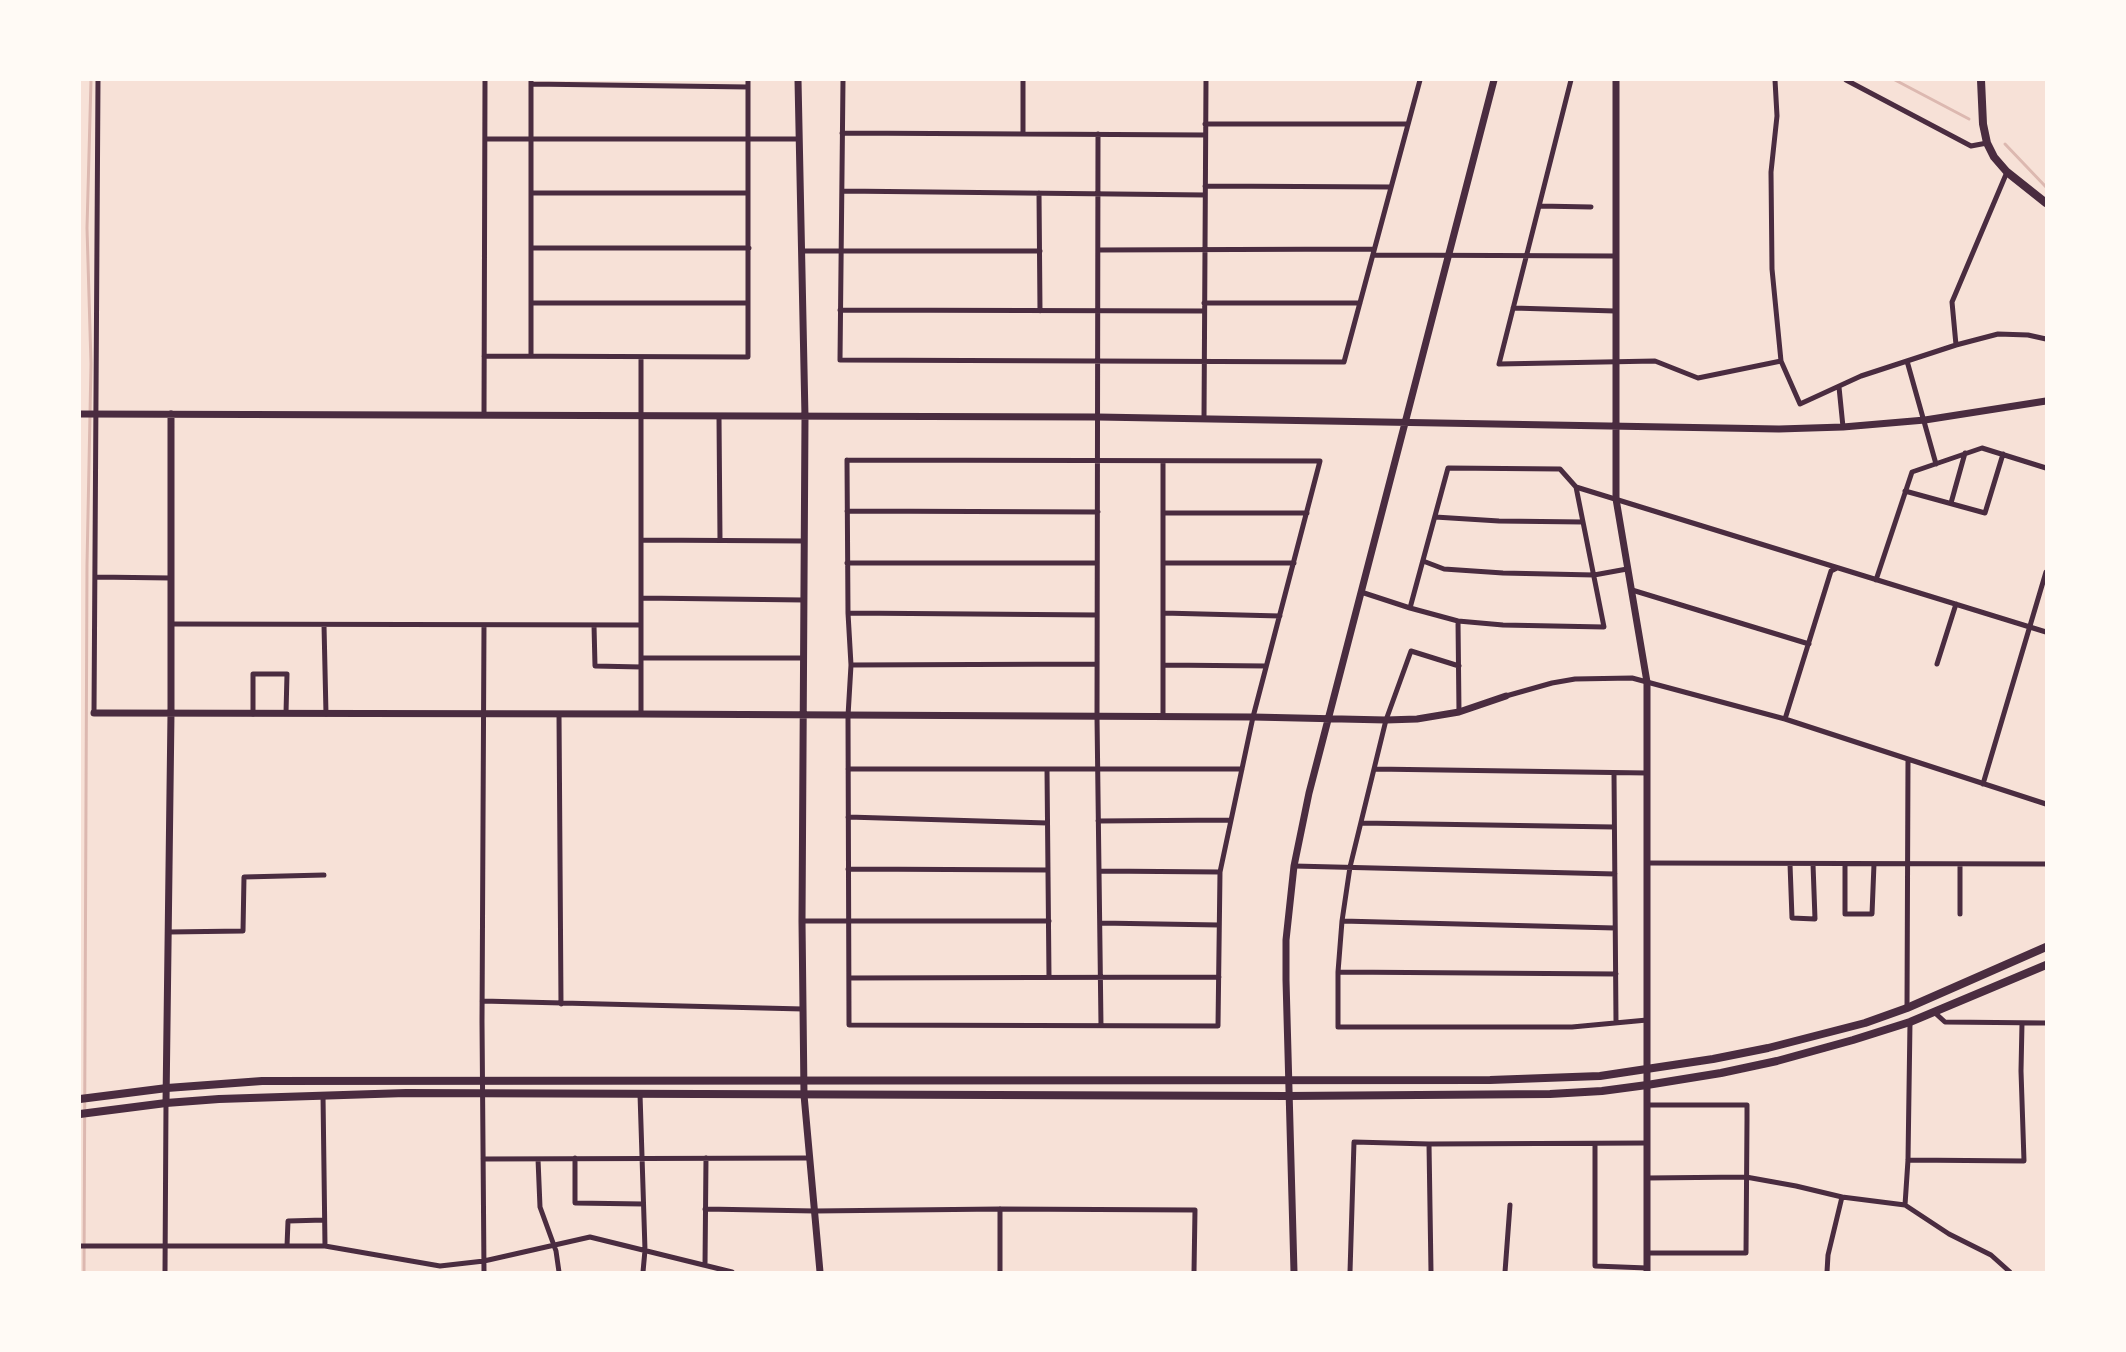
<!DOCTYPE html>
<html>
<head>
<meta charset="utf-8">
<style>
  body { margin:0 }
  #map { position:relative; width:2126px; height:1352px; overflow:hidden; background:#f7e1d7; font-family:Manrope,sans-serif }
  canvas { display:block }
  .frame { position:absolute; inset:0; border:81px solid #fffaf5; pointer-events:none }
</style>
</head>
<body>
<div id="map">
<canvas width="2126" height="1352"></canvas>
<div class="frame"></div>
</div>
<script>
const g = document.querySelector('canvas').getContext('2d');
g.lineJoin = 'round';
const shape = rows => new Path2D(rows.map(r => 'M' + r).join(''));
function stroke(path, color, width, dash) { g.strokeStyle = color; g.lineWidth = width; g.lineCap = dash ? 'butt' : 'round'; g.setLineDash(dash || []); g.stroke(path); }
stroke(shape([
  [1895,80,1969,119],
  [2005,144,2046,187],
  [84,1272,87,565,91,364,87,228,91,80]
]), '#dcb8b0', 3);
stroke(shape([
  [843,80,840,360,1344,362,1420,80],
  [1571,80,1499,364,1655,361,1698,378,1781,361],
  [1775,80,1777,116,1771,172,1772,269,1781,361,1800,404,1861,376,1956,345,1998,334,2028,335,2046,339],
  [1846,80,1971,146,1987,143],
  [531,84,748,87],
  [1205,124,1408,124],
  [842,133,1205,135],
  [1023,134,1023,80],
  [1098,134,1097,717,1101,1025],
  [485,139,799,139],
  [1205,186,1391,187],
  [842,191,1205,195],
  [531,193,748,193],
  [1039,193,1040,311],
  [1539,206,1591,207],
  [531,248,749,248],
  [1098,250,1374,249],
  [802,251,1040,251],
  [1373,255,1615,256],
  [531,303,748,303],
  [1204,303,1360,303],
  [1513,308,1615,311],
  [840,310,1204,311],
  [1956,345,1952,302,2007,172],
  [484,356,748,357,748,80],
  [531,356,531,80],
  [1907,361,1936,464],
  [1839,387,1843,427],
  [484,415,485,80],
  [719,417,720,540],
  [1204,418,1206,80],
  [847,460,1320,461,1253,717,1220,872,1218,1026,849,1025,848,716,851,665,848,613,847,460],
  [1576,487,2046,632],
  [1905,491,1985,513,2003,454],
  [1951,503,1965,453],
  [847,511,1098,512],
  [1163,513,1307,513],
  [1435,517,1499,521,1583,522],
  [641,540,804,541],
  [1423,561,1444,569,1503,573,1594,575,1627,569],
  [847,563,1097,563],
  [1163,563,1294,563],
  [95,577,171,578],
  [1876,580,1912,472,1982,448,2046,468],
  [1632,590,1809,644],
  [1361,592,1410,608,1458,621,1503,625,1604,627,1576,487,1560,469,1448,468,1410,608],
  [641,598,804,600],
  [848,613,1097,615],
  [1163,613,1280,616],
  [1458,621,1459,712],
  [171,624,641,625],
  [324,625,326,714],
  [594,625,595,666,641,667],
  [641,658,804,658],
  [1937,664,1956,604],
  [851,665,1097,664],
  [1163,665,1266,666],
  [1459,666,1411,651,1386,720,1350,867,1342,921,1338,972,1338,1027,1572,1027,1647,1020],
  [1506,696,1552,683,1575,679,1632,678,1785,719,2046,804],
  [94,713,98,80],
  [253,714,253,674,287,674,286,713],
  [559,714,561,1004],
  [641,714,641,357],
  [1163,717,1163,461],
  [1785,719,1831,571,1837,568],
  [848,769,1242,769],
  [1047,769,1049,977],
  [1374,769,1647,773],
  [1614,773,1616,1022],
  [1983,784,2046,572],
  [848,817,1047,823],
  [1098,821,1231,820],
  [1361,823,1614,827],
  [1647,863,2046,864],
  [1790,864,1792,918,1815,919,1813,864],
  [1845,864,1845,914,1872,914,1874,864],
  [1294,866,1615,874],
  [848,869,1048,870],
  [1099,871,1220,872],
  [1960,914,1960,864],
  [802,921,1049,921],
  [1342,921,1615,928],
  [1100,923,1219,925],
  [169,932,243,931,244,877,324,875],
  [1338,972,1616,974],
  [849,978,1219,977],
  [482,1001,803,1009],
  [1907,1008,1908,759],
  [1934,1012,1945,1022,2046,1023],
  [640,1094,645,1250,643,1272],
  [323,1095,325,1246],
  [1429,1144,1431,1272],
  [1595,1144,1595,1266,1647,1268],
  [575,1158,575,1203,643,1204],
  [483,1159,809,1158],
  [538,1159,540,1207,556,1251,559,1272],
  [1908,1160,2024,1161,2021,1071,2022,1023],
  [1647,1178,1746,1177,1796,1186,1842,1197,1905,1205,1949,1234,1991,1255,2010,1272],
  [1905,1205,1908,1160,1910,1022],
  [705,1209,815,1211,1000,1209,1195,1210,1194,1272],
  [1000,1209,1000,1272],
  [80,1246,325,1246,440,1266,484,1261,590,1237,732,1272],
  [287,1246,288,1221,324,1220],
  [1647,1253,1746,1253,1747,1120,1747,1105,1647,1105],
  [705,1265,706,1158],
  [165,1272,166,1103],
  [484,1272,482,1021,484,625],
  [1350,1272,1354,1142,1429,1144,1647,1143],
  [1505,1272,1510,1205],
  [1827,1272,1828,1255,1842,1197]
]), '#4a2c40', 5);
stroke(shape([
  [798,80,805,417,802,921,804,1095,820,1272],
  [1616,80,1616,499,1647,682,1647,1272],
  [80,414,1098,417,1779,429,1843,427,1925,420,2046,401],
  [94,713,641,714,1253,717,1386,720,1417,719,1459,712,1506,696],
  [166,1103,171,713,171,414],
  [1294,1272,1286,980,1286,940,1294,866,1309,793,1494,80]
]), '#4a2c40', 7);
stroke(shape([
  [1981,80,1983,124,1987,143,1994,157,2007,172,2046,203],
  [80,1099,167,1088,262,1081,1490,1080,1600,1076,1713,1059,1768,1048,1865,1023,1907,1008,2046,947],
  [80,1114,166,1103,219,1099,406,1093,1288,1096,1550,1094,1602,1091,1647,1085,1721,1073,1777,1061,1853,1040,1910,1022,2046,965]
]), '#4a2c40', 8);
</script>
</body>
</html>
